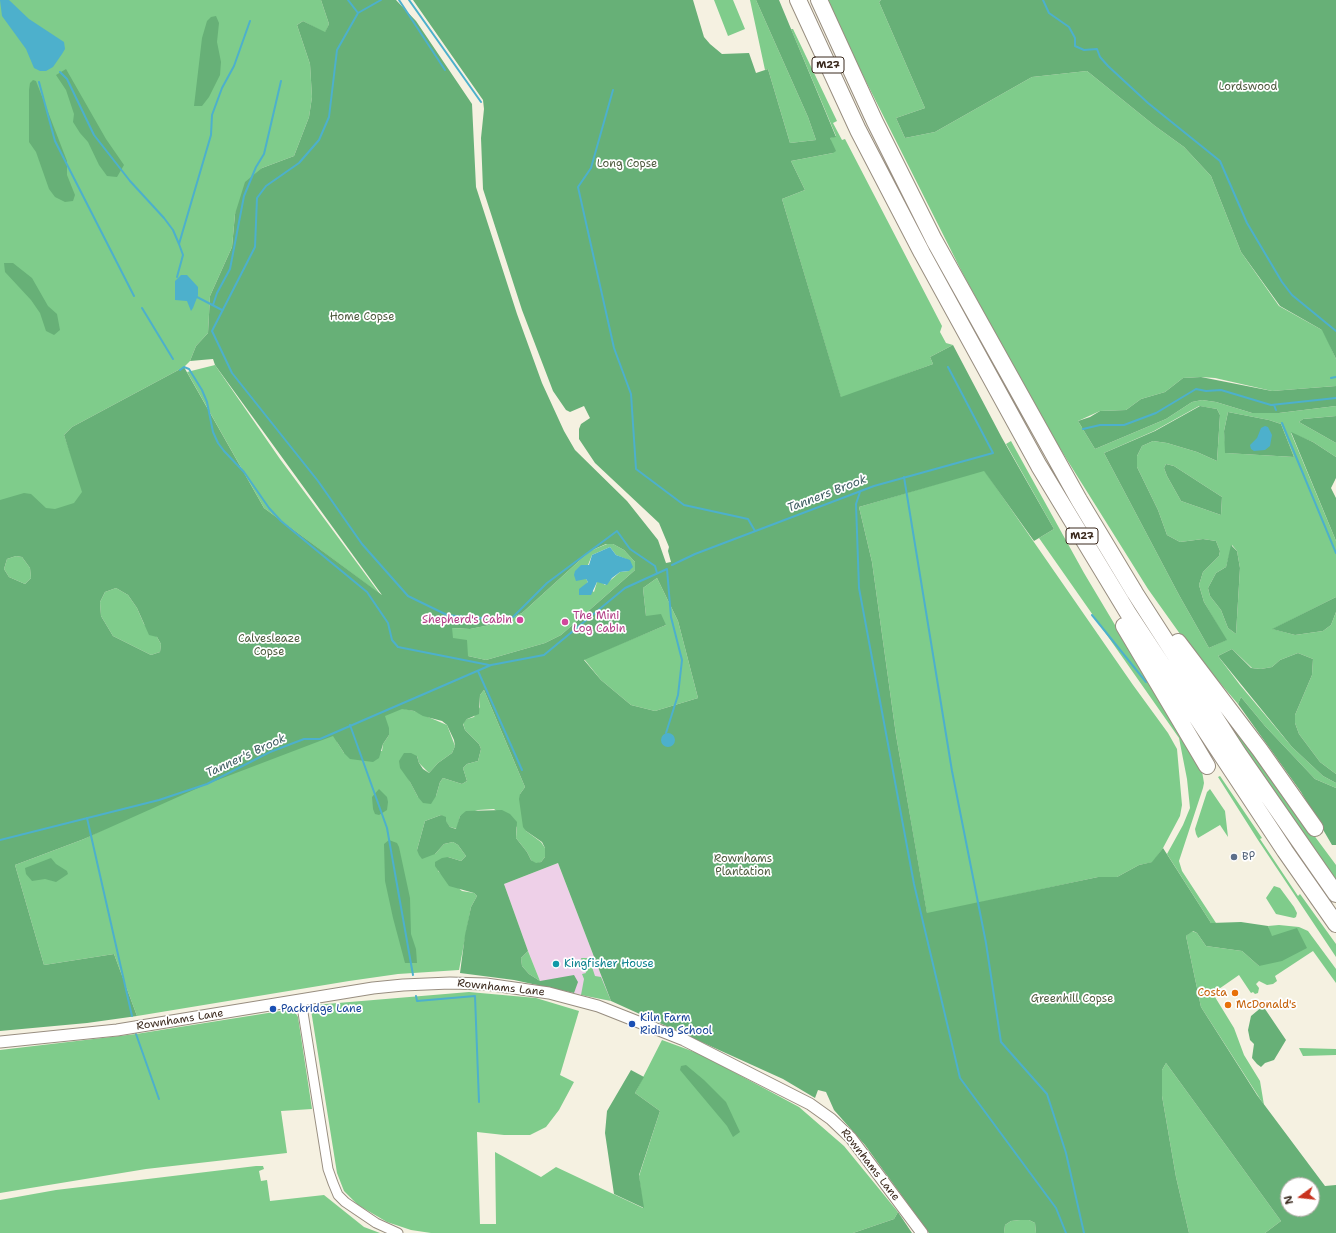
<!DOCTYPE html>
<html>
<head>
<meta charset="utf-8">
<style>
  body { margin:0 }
  #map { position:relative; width:1336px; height:1233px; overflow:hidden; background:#f5f1e1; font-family:"Shantell Sans",sans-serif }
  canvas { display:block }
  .north { position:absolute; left:1280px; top:1177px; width:40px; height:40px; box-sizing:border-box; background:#fff; border:1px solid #b1aaa5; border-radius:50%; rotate:255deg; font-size:11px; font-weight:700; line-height:16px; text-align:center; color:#3b2a1e }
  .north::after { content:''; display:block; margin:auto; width:14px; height:18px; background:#c8321e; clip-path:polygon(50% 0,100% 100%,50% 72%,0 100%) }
</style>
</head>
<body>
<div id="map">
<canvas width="1336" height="1233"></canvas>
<div class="north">N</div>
</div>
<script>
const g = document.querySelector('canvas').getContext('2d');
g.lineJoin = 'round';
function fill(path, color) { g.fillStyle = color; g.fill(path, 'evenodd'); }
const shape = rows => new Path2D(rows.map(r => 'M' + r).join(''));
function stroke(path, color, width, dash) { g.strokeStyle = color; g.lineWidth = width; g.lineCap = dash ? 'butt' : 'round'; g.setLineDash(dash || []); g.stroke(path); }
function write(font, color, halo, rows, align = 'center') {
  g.font = font + ' "Shantell Sans",sans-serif'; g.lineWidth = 3.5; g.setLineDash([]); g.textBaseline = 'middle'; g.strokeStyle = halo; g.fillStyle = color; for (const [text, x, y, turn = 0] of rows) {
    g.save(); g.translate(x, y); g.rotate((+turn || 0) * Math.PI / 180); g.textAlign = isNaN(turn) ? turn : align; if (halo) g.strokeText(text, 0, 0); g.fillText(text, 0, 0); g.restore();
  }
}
fill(shape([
  [558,863,611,1001,542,986,528,951,504,884]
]), '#eed0e8');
fill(shape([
  [0,0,321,0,329,24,325,33,303,21,297,25,310,64,312,97,309,117,294,156,262,168,235,214,232,247,210,296,208,333,196,346,190,361,184,367,72,427,64,435,88,503,0,523],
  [714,0,733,0,745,29,728,36],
  [750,0,756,0,808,117,816,140,790,143,768,69,765,70],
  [825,0,881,0,879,2,925,108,896,118,905,138,935,132,1032,77,1087,71,1155,126,1184,147,1211,176,1241,252,1279,306,1322,330,1309,317,1287,303,1230,209,1219,180,1195,152,1112,87,1080,64,1063,58,1044,41,1028,17,1021,0,1051,0,1084,38,1143,78,1194,127,1222,143,1239,173,1246,193,1264,221,1294,286,1300,294,1336,318,1336,350,1330,337,1323,330,1336,359,1336,386,1272,391,1215,378,1201,377,1183,378,1165,392,1141,399,1126,410,1100,411,1078,421,1095,449,1166,419,1192,402,1202,400,1216,402,1252,413,1279,413,1336,406,1336,416,1303,419,1299,422,1336,443,1336,457,1313,442,1291,433,1336,541,1336,597,1273,629,1295,635,1323,631,1331,625,1336,612,1336,774,1320,762,1299,734,1295,723,1295,715,1312,675,1313,659,1298,653,1280,660,1272,667,1261,669,1252,668,1232,649,1218,656,1240,685,1292,747,1323,776,1336,783,1336,788,1315,779,1265,726,1241,697,1238,704,1190,648,1148,589,1044,423,963,274],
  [1199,406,1217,409,1220,415,1217,461,1197,452,1167,443,1153,441,1142,446,1137,456,1137,467,1158,510,1167,535,1180,542,1203,539,1216,541,1220,551,1219,556,1203,572,1199,585,1204,602,1226,640,1209,648,1179,595,1104,453,1154,431],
  [1228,412,1269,420,1281,424,1294,457,1226,453,1224,431],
  [1166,464,1174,466,1222,497,1221,515,1181,501,1167,476,1164,468],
  [1232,545,1237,551,1240,568,1236,634,1228,628,1221,610,1210,596,1208,588,1216,573,1226,567],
  [791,29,793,29,837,121,833,123,842,140,845,139,942,326,940,332,946,343,953,345,930,357,933,364,841,398,782,199,805,190,791,161,833,153,830,138,836,136],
  [215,365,280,459,380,594,264,508,187,372],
  [1011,441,1084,573,1202,771,1204,783,1203,788,1179,861,1182,871,1216,923,1211,923,1167,854,1183,825,1190,808,1187,779,1179,738,1039,538,1054,529,1006,444],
  [984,470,1133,685,1168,733,1177,749,1182,805,1180,816,1163,848,1153,862,1139,865,1117,877,1098,877,927,914,896,735,872,562,859,507],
  [607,544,613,544,624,550,635,562,635,570,561,635,545,643,486,660,468,656,452,638,452,628,470,629,500,623,522,613,590,551],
  [610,547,616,555,626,559,629,571,620,572,605,585,600,581,597,582,594,592,585,586,588,582,586,579,583,579,582,565,588,565,592,555],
  [16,556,22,557,30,568,31,578,25,584,9,577,4,569,7,559],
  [657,578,678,621,698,698,655,711,631,705,601,680,584,659,666,625,646,616,643,588],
  [116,588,128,595,137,608,144,624,157,637,161,644,160,652,151,655,113,636,101,616,100,602,105,592],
  [484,690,525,787,520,794,526,831,541,842,545,848,545,857,541,862,536,864,531,860,527,852,516,838,517,827,494,809,478,810,460,816,457,829,450,827,441,815,425,821,417,850,435,854,444,844,453,842,458,845,466,856,461,861,448,857,438,871,462,891,474,893,477,896,471,907,459,970,398,974,349,981,137,1016,114,954,44,965,15,865,84,839,368,701,414,711,447,725,455,746,452,753,438,763,429,773,419,763,417,756,407,776,418,797,436,796,440,782,443,778,462,784,467,781,463,768,467,764,478,761,481,749,479,744,465,730,463,723,467,719,474,717,480,707,480,695],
  [389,735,383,744,382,751,344,753,337,742],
  [1230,722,1336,865,1336,882,1228,724],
  [1220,776,1262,838,1260,839,1298,896,1300,894,1336,944,1336,957,1258,840,1218,777],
  [1210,789,1225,811,1228,837,1220,825,1198,838,1196,834,1195,829,1207,792],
  [1274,886,1280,888,1294,907,1297,913,1296,917,1294,918,1276,914,1266,898],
  [1279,925,1299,927,1308,931,1336,969,1336,983,1313,951,1275,976,1277,981,1273,984,1267,985,1259,981,1256,984,1259,988,1258,993,1255,994,1253,992,1251,993,1239,975,1216,991,1215,997,1234,1028,1244,1055,1260,1081,1264,1105,1201,1007,1186,936,1192,931,1197,933,1206,946,1242,951,1259,966,1271,937,1268,926],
  [528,951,540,981,529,974,522,966,521,958],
  [581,958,589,958,595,976,601,977,611,1001,581,995,584,979,582,974,586,973],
  [469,992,536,998,579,1011,560,1075,574,1082,559,1110,546,1127,530,1135,504,1135,477,1132,480,1224,496,1224,495,1152,541,1177,556,1167,643,1208,639,1176,660,1111,635,1093,662,1040,700,1054,799,1107,844,1146,898,1212,894,1219,853,1233,431,1233,411,1230,387,1222,358,1205,344,1191,337,1173,311,1010,314,1005],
  [293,1009,298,1017,312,1109,281,1111,287,1153,146,1169,0,1193,0,1050,136,1034],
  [1299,1048,1336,1049,1336,1055,1303,1056],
  [1166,1063,1281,1221,1265,1233,1189,1233,1176,1177,1162,1096,1162,1070],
  [256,1166,263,1166,264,1169,259,1171,261,1181,267,1180,270,1201,324,1195,364,1227,380,1233,0,1233,0,1200,56,1190],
  [1020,1220,1029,1220,1035,1223,1036,1233,1004,1233,1005,1225,1011,1221]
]), '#7fcc8b');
fill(shape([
  [321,0,396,0,416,21,472,104,476,187,517,314,542,383,564,431,575,450,627,501,658,540,666,563,671,562,668,551,669,547,659,523,595,463,579,439,579,429,581,424,590,418,584,406,570,412,566,410,553,391,522,310,483,189,481,138,484,109,483,100,413,0,693,0,704,37,710,44,722,54,749,53,756,73,768,69,790,143,816,140,808,117,756,0,779,0,836,137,830,138,836,151,833,153,791,161,805,190,782,199,841,397,933,364,930,357,953,345,1002,438,1054,529,1034,541,984,471,859,507,872,562,896,735,927,913,1098,877,1117,877,1139,865,1152,862,1163,848,1211,923,1241,922,1268,926,1272,936,1297,928,1307,948,1282,961,1259,966,1242,951,1206,946,1197,933,1193,931,1186,936,1201,1007,1257,1095,1325,1186,1336,1185,1336,1233,1265,1233,1281,1221,1166,1063,1162,1070,1162,1096,1176,1177,1189,1233,1036,1233,1035,1223,1029,1220,1020,1220,1011,1221,1005,1225,1004,1233,929,1233,865,1145,834,1110,826,1092,818,1090,815,1098,783,1079,611,1001,558,863,504,884,528,951,521,958,522,966,529,974,540,981,574,975,578,982,574,993,514,980,460,973,465,935,471,907,477,896,474,893,449,886,435,866,435,862,442,858,448,857,461,861,466,856,458,845,453,842,444,844,435,854,422,859,419,855,417,850,425,821,441,815,446,817,446,821,450,827,456,829,460,816,466,811,502,810,510,814,517,822,516,838,527,852,531,860,536,863,541,862,545,857,545,848,542,842,526,831,523,827,519,799,520,794,525,787,484,690,480,695,479,714,467,719,463,724,465,730,479,744,481,749,478,761,467,764,463,768,467,781,462,784,443,778,440,782,436,796,431,804,423,803,418,797,410,782,400,768,399,761,404,753,411,753,417,756,419,763,423,769,429,773,438,763,452,753,455,746,454,740,447,725,442,721,423,716,414,711,402,709,385,716,389,728,389,735,383,744,379,758,373,762,350,759,344,753,333,736,207,784,84,839,15,865,44,965,114,954,137,1016,87,1023,0,1031,0,500,24,493,31,494,46,508,55,509,74,503,82,492,64,435,72,427,184,367,264,508,382,595,215,365,213,359,190,361,196,346,208,333,210,296,232,247,235,214,245,182,262,168,294,156,309,117,312,97,310,64,297,25,303,21,325,32,329,24],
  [606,544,613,544,624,550,635,562,635,570,561,635,545,643,486,660,468,656,467,640,453,638,452,628,470,629,500,623,522,613,590,551],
  [16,556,22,557,30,568,31,578,25,584,9,577,4,569,7,559],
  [657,578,678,621,698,698,655,711,631,705,601,680,584,660,666,625,661,614,646,616,643,588],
  [116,588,128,595,137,608,149,635,157,637,161,644,160,652,151,655,113,636,101,616,100,602,105,592],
  [1288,1185,1312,1185,1312,1209,1288,1209],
  [881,0,1336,0,1336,359,1322,330,1280,306,1241,252,1211,176,1184,147,1155,126,1087,71,1032,77,935,132,905,138,896,118,925,108,879,2],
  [216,16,219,23,217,42,221,62,220,75,209,97,202,106,194,106,202,38,207,21,211,17],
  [66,69,106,139,124,165,117,177,107,176,99,165,88,142,80,133,73,122,74,114,66,90,56,75],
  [33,80,36,81,67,161,67,175,75,195,73,201,65,202,55,197,49,189,36,152,29,142,29,90,30,83],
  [4,263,13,263,32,278,48,306,57,314,60,330,54,335,46,331,40,313,31,300,5,272],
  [1201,377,1272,391,1336,386,1336,406,1279,413,1252,413,1216,402,1202,400,1192,402,1166,419,1095,449,1078,421,1090,417,1100,411,1126,410,1141,399,1165,392,1183,378],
  [1200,406,1217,409,1220,415,1217,461,1197,452,1167,443,1153,441,1142,446,1137,456,1137,467,1158,510,1167,535,1180,542,1203,539,1216,541,1220,551,1219,556,1203,572,1199,585,1204,602,1227,640,1209,648,1179,595,1104,453,1155,431],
  [1228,412,1269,420,1281,424,1294,457,1225,453,1224,431],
  [1336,416,1336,443,1299,422,1303,419],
  [1291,432,1313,442,1336,457,1336,478,1331,488,1336,498,1336,541],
  [1166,464,1174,466,1222,497,1221,515,1181,501,1167,476,1164,468],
  [1231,545,1237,551,1240,568,1236,634,1228,628,1221,610,1210,596,1208,588,1216,573,1226,567],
  [1336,597,1336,612,1331,625,1323,631,1295,635,1272,629],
  [1232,649,1251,668,1261,669,1272,667,1280,660,1298,653,1313,659,1312,675,1295,715,1295,723,1299,734,1320,762,1336,774,1336,783,1323,776,1292,747,1218,656],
  [1241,697,1265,726,1315,779,1336,788,1336,845,1332,845,1301,792,1238,704],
  [379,789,387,797,388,802,387,810,379,815,375,814,373,809,372,797],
  [389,840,397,843,399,847,410,898,411,934,416,949,417,963,405,963,393,918,385,881,384,844],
  [51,858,56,864,67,871,68,874,56,882,45,879,32,881,26,874,25,868],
  [1263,1006,1286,1040,1274,1060,1265,1063,1261,1067,1257,1064,1252,1058,1254,1044,1250,1040,1248,1030,1251,1016],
  [686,1065,704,1080,726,1102,740,1132,733,1137,727,1126,680,1070,681,1066],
  [631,1070,644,1077,635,1093,660,1111,639,1175,644,1208,614,1194,605,1133,607,1111],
  [898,1212,912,1233,853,1233,894,1219]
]), '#67b077');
fill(shape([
  [0,0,9,0,29,19,64,42,65,49,62,54,53,67,46,71,40,71,34,68,26,49,2,16],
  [181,275,187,275,198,287,198,295,193,308,191,311,187,301,175,300,175,281],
  [1265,426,1268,427,1272,435,1270,446,1265,450,1254,451,1251,449,1250,445,1257,438,1261,428],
  [610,547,616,555,630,560,633,567,629,571,620,572,612,578,607,585,597,582,591,595,579,595,579,589,588,582,586,579,576,581,574,575,575,571,581,565,589,565,592,555],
  '661 740a7 7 0 1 1 14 0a7 7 0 1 1-14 0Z'
]), '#4db0cc');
stroke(shape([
  [348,0,358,13],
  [381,0,358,13,337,50,329,117,319,140,299,163,266,186,257,198,255,247,212,331,232,373,318,481,362,544,408,596,447,615,476,618,513,617,547,583,617,531,630,549,655,566,657,573],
  [399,0,445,70],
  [409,0,481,102],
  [1043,0,1049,13,1069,27,1075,38,1075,46,1084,50,1097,49,1100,57,1108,66,1148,103,1220,161,1247,223,1282,282,1292,295,1336,331],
  [60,72,67,79,94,135,130,181,164,218,173,230,179,244],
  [39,82,55,141,134,296],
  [613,90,591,168,578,187,614,348,631,394,636,469,684,505,748,519,755,531],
  [177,277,183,255,179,244,211,135,212,115,222,88,234,66,250,21],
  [197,297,222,310],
  [213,305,217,293,230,269,244,196,256,167,264,154,281,81],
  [142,308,173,359],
  [180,370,184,367,189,369,202,390,207,402,213,432,218,443,224,451,244,472,269,508,281,521,367,592,388,623,392,640,398,647,489,665],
  [1331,378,1336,377],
  [1274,405,1276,410],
  [1282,423,1336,553],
  [1083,429,1100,425,1124,425,1156,413,1196,389,1206,391,1221,390,1271,405,1336,398],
  [904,477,952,771,986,943,1001,1042,1047,1094,1066,1153,1084,1233],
  [860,492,856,504,859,588,914,884,960,1078,1056,1208,1066,1233],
  [672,565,695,554,874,486,993,453,948,367],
  [1092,615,1146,682],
  [478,671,522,770],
  [350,725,387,828,413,975],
  [87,818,132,1016],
  [0,840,159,800,207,784,270,752,304,739,320,739,491,665,544,655,625,588,667,569,671,617,682,660,678,695,666,733],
  [416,996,417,1001,475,996,479,1102],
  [136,1034,159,1099]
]), '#4db0cc', 2);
const minor = shape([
  [301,1000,328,1169,333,1183,338,1195,345,1202,376,1223,398,1233]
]);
const tertiary = shape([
  [0,1042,117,1030,373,988,403,985,450,983,486,984,549,993,598,1006,684,1040,810,1104,831,1119,851,1138,922,1233]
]);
const motorway = shape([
  [798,0,858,130,922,253,1039,466,1128,613,1285,851,1336,924],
  [819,0,875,122,934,240,1079,500,1135,593,1238,753,1336,894],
  [1124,626,1207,766],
  [1178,642,1260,750,1315,828]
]);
stroke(minor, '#988e80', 11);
stroke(tertiary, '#988e80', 13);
stroke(motorway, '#988e80', 18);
stroke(minor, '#fff', 9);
stroke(tertiary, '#fff', 11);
stroke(motorway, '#fff', 16);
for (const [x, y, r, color] of [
  [520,620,4,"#d1479c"],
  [565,622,4,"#d1479c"],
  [1234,857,4,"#5c6f8a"],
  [556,964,4,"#0f9aa8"],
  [1235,993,4,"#e8710a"],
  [1228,1005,4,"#e8710a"],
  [273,1009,4,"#1a4fb4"],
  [632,1024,4,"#1a4fb4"]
]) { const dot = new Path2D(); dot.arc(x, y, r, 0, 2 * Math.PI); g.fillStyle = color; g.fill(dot); stroke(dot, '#fff', 1.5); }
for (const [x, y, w] of [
  [828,65,32],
  [1082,536,32]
]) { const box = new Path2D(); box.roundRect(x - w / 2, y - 8, w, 16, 3); g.fillStyle = '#fff'; g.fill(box); stroke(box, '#3b2a1e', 1); }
write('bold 10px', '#3b2a1e', null, [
  ["M27",828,65],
  ["M27",1082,536]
]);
write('11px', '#4f5b3f', '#fff', [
  ["Lordswood",1248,87],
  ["Long Copse",627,164],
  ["Home Copse",362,317],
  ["Calvesleaze",269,639],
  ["Copse",269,652],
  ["Rownhams",743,859],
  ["Plantation",743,872],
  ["Greenhill Copse",1072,999]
]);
write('11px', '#b23c85', '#fff', [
  ["The Mini",573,616],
  ["Log Cabin",573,629],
  ["Shepherd's Cabin",512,620,"right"]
], 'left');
write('11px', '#4e5e75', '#fff', [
  ["BP",1242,857]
], 'left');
write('11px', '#0d838f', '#fff', [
  ["Kingfisher House",564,964]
], 'left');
write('11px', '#3b2a1e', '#fff', [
  ["Rownhams Lane",501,988,6],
  ["Rownhams Lane",180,1020,-9],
  ["Rownhams Lane",870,1165,52]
]);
write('11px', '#c56008', '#fff', [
  ["Costa",1227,993],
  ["McDonald's",1236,1005,"left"]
], 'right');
write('11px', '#164399', '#fff', [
  ["Packridge Lane",281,1009],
  ["Kiln Farm",640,1018],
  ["Riding School",640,1031]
], 'left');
write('italic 12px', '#426064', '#fff', [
  ["Tanners Brook",827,494,-21],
  ["Tanner's Brook",246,756,-25]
]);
</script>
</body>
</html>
